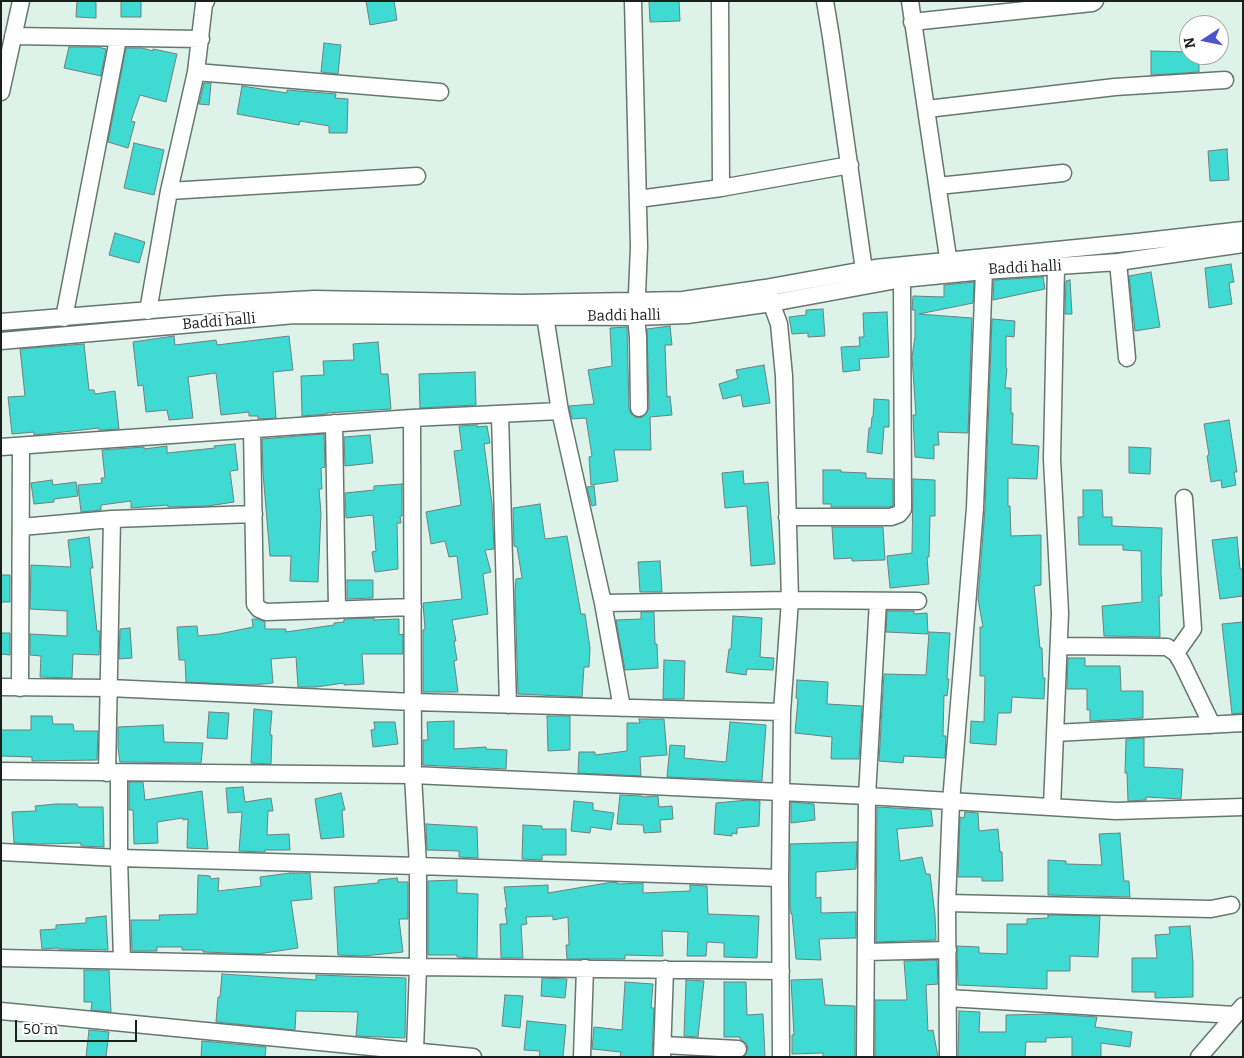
<!DOCTYPE html>
<html>
<head>
<meta charset="utf-8">
<style>
  body { margin:0 }
  #map { position:relative; width:1244px; height:1058px; overflow:hidden; background:#ddf3ea; font-family:Bitter,serif }
  canvas { display:block }
  .frame { position:absolute; inset:0; border:2px solid #181f1c; pointer-events:none }
  .north { position:absolute; left:1179px; top:15px; width:50px; height:50px; box-sizing:border-box; background:#fff; border:1px solid #a3a5a4; border-radius:50%; rotate:259deg; font-size:14px; font-weight:700; line-height:20px; text-align:center; color:#181f1c }
  .north::after { content:''; display:block; margin:auto; width:18px; height:22px; background:#4b55cb; clip-path:polygon(50% 0,100% 100%,50% 72%,0 100%) }
  .scale { position:absolute; left:15px; top:1020px; width:122px; height:22px; box-sizing:border-box; border:2px solid #181f1c; border-top:0; padding-left:6px; font-size:15px; line-height:18px; white-space:nowrap; color:#181f1c; -webkit-text-stroke:4px #fff; paint-order:stroke }
</style>
</head>
<body>
<div id="map">
<canvas width="1244" height="1058"></canvas>
<div class="frame"></div>
<div class="north">N</div>
<div class="scale">50 m</div>
</div>
<script>
const g = document.querySelector('canvas').getContext('2d');
g.lineJoin = 'round';
function fill(path, color) { g.fillStyle = color; g.fill(path, 'evenodd'); }
const shape = rows => new Path2D(rows.map(r => 'M' + r).join(''));
function stroke(path, color, width, dash) { g.strokeStyle = color; g.lineWidth = width; g.lineCap = dash ? 'butt' : 'round'; g.setLineDash(dash || []); g.stroke(path); }
function write(font, color, halo, rows, align = 'center') {
  g.font = font + ' Bitter,serif'; g.lineWidth = 4; g.setLineDash([]); g.textBaseline = 'middle'; g.strokeStyle = halo; g.fillStyle = color; for (const [text, x, y, turn = 0] of rows) {
    g.save(); g.translate(x, y); g.rotate((+turn || 0) * Math.PI / 180); g.textAlign = isNaN(turn) ? turn : align; if (halo) g.strokeText(text, 0, 0); g.fillText(text, 0, 0); g.restore();
  }
}
const building = shape([
  [77,1,96,1,96,18,76,17,77,1],
  [121,1,141,1,141,17,121,17,121,1],
  [366,1,394,1,397,20,370,25,366,1],
  [649,1,679,1,680,21,650,22,649,1],
  [324,43,341,45,338,74,321,72,324,43],
  [69,47,98,47,106,49,101,76,64,68,69,47],
  [126,48,142,48,153,51,153,49,177,54,166,102,140,95,131,121,135,122,128,148,108,142,126,48],
  [1151,51,1189,52,1189,55,1199,55,1199,72,1151,75,1151,51],
  [204,83,211,83,209,105,199,104,204,83],
  [242,86,287,93,287,90,336,94,335,98,348,99,347,133,329,133,329,126,300,121,299,125,237,114,242,86],
  [134,143,164,150,154,195,124,188,134,143],
  [1227,149,1229,180,1210,181,1208,151,1227,149],
  [115,233,145,242,139,263,109,255,115,233],
  [1231,264,1234,282,1229,283,1232,304,1209,308,1205,268,1231,264],
  [1151,272,1160,327,1135,331,1129,276,1151,272],
  [1043,277,1045,289,993,300,994,280,1043,277],
  [1070,280,1072,314,1065,314,1066,281,1070,280],
  [974,282,973,303,919,314,972,318,968,433,938,432,939,445,934,445,934,459,915,457,913,415,916,415,912,357,915,337,915,310,912,310,913,296,944,297,944,285,974,282],
  [823,309,825,336,808,337,808,333,792,334,789,317,806,315,806,310,823,309],
  [887,312,889,357,859,359,860,370,843,372,841,347,860,346,859,337,864,337,863,313,887,312],
  [992,319,1015,321,1014,337,1006,336,1006,368,1007,369,1005,388,1011,388,1011,413,1013,413,1012,444,1039,446,1037,479,1008,478,1008,506,1010,506,1011,536,1041,535,1041,585,1034,586,1040,648,1042,648,1043,678,1045,678,1044,699,1012,697,1011,713,998,713,996,745,970,743,971,721,984,722,985,676,980,676,980,627,983,627,978,599,985,509,992,319],
  [670,326,672,345,665,345,667,397,670,396,672,415,650,417,651,450,614,450,618,481,591,485,589,457,592,456,586,418,572,419,569,406,594,404,588,370,612,366,610,328,627,327,629,409,631,414,635,417,640,418,644,416,649,408,647,329,670,326],
  [174,336,175,345,216,340,217,345,289,336,293,370,273,372,276,418,258,419,258,416,249,416,249,412,221,415,216,373,188,377,193,418,169,420,167,410,146,412,143,385,138,386,133,342,174,336],
  [378,342,381,374,388,374,391,409,327,413,327,414,302,416,301,376,324,375,323,361,354,360,353,344,378,342],
  [84,344,89,390,94,390,95,394,115,391,119,429,99,430,99,428,54,433,34,435,34,432,12,434,8,397,25,396,20,349,84,344],
  [764,365,770,403,743,407,741,395,723,399,719,384,738,378,736,370,764,365],
  [475,372,476,405,420,408,419,374,475,372],
  [874,399,889,400,889,427,884,427,882,454,867,452,869,428,871,428,872,417,873,417,874,399],
  [1229,420,1237,472,1234,472,1236,485,1222,488,1221,480,1211,482,1207,456,1209,455,1204,424,1229,420],
  [477,425,477,427,487,426,490,443,484,444,492,504,494,549,485,550,491,572,483,574,488,614,452,620,456,641,454,641,457,660,454,661,458,692,423,692,423,630,425,629,423,603,462,599,457,556,449,557,445,541,431,544,426,512,461,505,454,451,462,450,459,426,477,425],
  [324,434,325,467,321,468,322,489,319,489,321,513,318,582,290,581,291,556,270,556,263,473,262,439,324,434],
  [370,435,373,463,345,466,344,437,370,435],
  [235,444,238,470,230,471,234,502,208,506,168,507,168,505,131,508,131,501,101,505,101,510,81,512,78,485,102,483,101,478,105,478,102,450,144,447,144,449,167,446,167,453,215,448,214,446,235,444],
  [1129,447,1151,448,1150,474,1129,473,1129,447],
  [823,470,841,470,841,472,866,473,866,478,893,479,893,506,889,507,831,507,831,504,823,504,823,470],
  [743,471,744,484,768,482,775,564,751,566,747,506,725,508,722,473,743,471],
  [913,479,935,480,935,516,930,516,929,557,927,557,929,584,890,588,887,556,912,553,913,479],
  [52,480,53,485,76,482,78,496,54,499,54,502,34,504,31,483,52,480],
  [402,484,402,516,400,516,401,523,397,523,398,569,375,572,372,552,376,551,373,515,346,518,345,493,374,490,374,486,402,484],
  [594,486,596,505,592,506,587,487,594,486],
  [1083,490,1102,490,1103,517,1112,517,1112,526,1162,528,1161,571,1162,596,1159,596,1160,637,1104,636,1102,606,1142,602,1141,551,1123,550,1123,545,1079,545,1078,517,1083,517,1083,490],
  [540,504,545,539,567,536,581,614,585,614,590,648,589,667,584,667,582,697,518,694,515,591,516,579,522,578,517,547,514,546,513,508,540,504],
  [832,527,883,527,885,560,852,561,852,558,834,559,832,527],
  [89,537,93,568,90,568,97,631,100,631,99,655,73,654,72,678,40,677,41,656,30,655,30,634,67,636,67,611,30,609,31,565,71,567,68,540,89,537],
  [1237,537,1240,569,1243,569,1243,596,1220,599,1212,540,1237,537],
  [660,561,662,592,640,592,638,562,660,561],
  [1,575,10,575,10,602,1,602,1,575],
  [347,580,373,580,373,598,347,599,347,580],
  [887,611,914,611,914,614,927,613,928,634,886,632,887,611],
  [641,612,654,612,655,644,657,644,658,668,625,670,616,620,641,619,641,612],
  [733,616,762,618,760,657,774,658,773,670,747,669,746,675,726,672,729,649,731,649,733,616],
  [374,618,374,620,399,619,399,635,403,634,403,654,362,654,364,684,344,685,344,683,316,687,298,687,296,657,271,659,273,683,253,685,186,682,185,660,179,660,177,627,197,626,198,636,219,634,253,627,252,619,257,619,265,622,265,629,286,629,286,632,334,625,334,623,344,622,344,619,374,618],
  [1243,622,1243,713,1232,714,1222,624,1243,622],
  [130,628,132,658,119,659,120,629,130,628],
  [929,632,950,633,947,679,949,679,947,696,944,695,943,736,946,736,945,758,904,756,903,763,879,761,884,674,926,675,929,632],
  [1,633,10,633,10,655,1,654,1,633],
  [1068,658,1085,658,1085,666,1120,666,1121,691,1143,691,1143,718,1090,721,1090,710,1087,710,1087,689,1067,689,1068,658],
  [664,660,685,661,684,699,663,699,664,660],
  [797,680,828,682,827,704,862,706,859,759,831,759,832,737,795,733,798,699,796,698,797,680],
  [254,709,272,711,270,735,272,735,271,764,251,763,254,709],
  [209,712,229,713,227,739,207,738,209,712],
  [31,716,52,716,53,724,73,724,74,731,98,731,97,760,32,761,32,757,1,756,1,730,31,730,31,716],
  [547,716,570,716,570,750,548,751,547,716],
  [639,719,664,719,667,755,640,757,641,776,578,773,579,752,595,752,595,755,627,751,627,723,640,723,639,719],
  [454,721,454,749,486,747,486,749,507,750,506,769,423,765,423,740,428,740,427,722,454,721],
  [374,722,395,722,398,744,373,747,371,730,375,729,374,722],
  [730,722,766,725,762,781,667,777,670,745,685,746,684,758,726,762,730,722],
  [163,725,164,742,203,743,201,763,120,762,118,748,118,727,163,725],
  [1144,738,1144,767,1183,769,1181,799,1146,797,1146,800,1128,801,1127,773,1125,773,1126,739,1144,738],
  [129,782,143,782,145,800,202,791,208,849,187,848,188,819,183,820,183,818,157,822,158,843,134,844,133,810,129,810,129,782],
  [243,787,245,802,271,798,273,811,268,811,267,835,289,834,290,850,265,850,265,852,239,851,242,812,228,813,226,788,243,787],
  [341,793,345,810,342,810,344,837,321,839,315,799,341,793],
  [620,795,642,796,643,797,658,796,659,807,672,806,673,819,660,820,661,832,644,833,643,825,617,824,620,795],
  [748,800,760,801,759,826,737,828,737,834,732,833,732,836,714,834,716,803,748,800],
  [574,801,593,803,593,810,614,813,611,830,591,827,590,833,571,831,574,801],
  [791,802,814,804,815,820,791,823,791,802],
  [56,804,77,804,78,807,103,807,104,847,81,846,81,843,43,844,14,843,12,812,36,811,35,806,56,804],
  [877,807,931,810,933,826,897,829,900,861,922,857,926,874,930,874,935,915,936,940,876,942,877,807],
  [965,812,978,813,979,831,998,829,1000,852,1002,852,1003,881,982,881,982,877,958,877,960,817,964,818,965,812],
  [426,824,477,827,478,858,459,857,459,851,427,850,426,824],
  [523,825,542,826,542,829,566,829,566,855,542,855,542,860,522,859,523,825],
  [1120,833,1124,881,1129,881,1130,897,1048,895,1048,860,1066,861,1066,864,1102,865,1099,834,1120,833],
  [857,842,856,869,816,872,816,898,821,897,821,913,856,912,856,938,819,939,821,960,796,959,792,914,791,914,790,907,790,844,857,842],
  [290,873,310,873,312,899,291,901,298,948,258,954,203,952,203,950,182,950,182,947,157,947,157,951,132,951,131,920,160,920,159,915,197,914,198,875,210,876,211,879,219,878,218,891,261,886,260,877,290,873],
  [397,878,398,882,408,882,408,919,399,919,403,952,363,956,338,955,334,887,378,883,378,880,397,878],
  [457,880,457,893,478,894,477,958,457,957,457,955,428,955,428,881,457,880],
  [613,882,618,883,618,884,643,883,643,893,690,891,690,885,707,886,708,914,759,916,757,958,724,957,724,943,707,942,706,956,687,956,688,932,662,931,663,956,625,955,625,959,567,959,566,945,569,945,568,917,553,920,553,916,526,917,527,924,521,925,523,958,501,958,500,924,507,924,505,908,507,908,504,887,548,885,548,893,613,882],
  [1048,915,1100,916,1098,957,1070,956,1070,971,1047,971,1047,989,958,985,957,946,979,947,979,953,1007,954,1007,924,1027,924,1027,919,1048,918,1048,915],
  [106,916,108,950,58,949,58,948,42,949,40,930,56,929,56,925,86,923,86,918,106,916],
  [1190,926,1193,962,1193,997,1155,998,1155,992,1132,992,1132,958,1157,958,1155,935,1170,934,1169,927,1190,926],
  [937,960,938,984,926,985,928,1031,933,1030,938,1057,875,1057,875,1000,907,1000,904,961,937,960],
  [84,970,109,970,111,1012,91,1010,92,1002,84,1002,84,970],
  [222,974,316,980,316,975,406,978,405,1038,356,1036,358,1012,296,1011,295,1030,216,1022,218,997,220,997,222,974],
  [542,978,567,979,565,998,541,996,542,978],
  [822,979,825,1005,855,1006,855,1057,823,1057,823,1053,792,1054,792,1035,794,1035,791,980,822,979],
  [686,980,704,981,698,1037,684,1036,686,980],
  [625,982,653,984,651,1008,654,1008,652,1057,620,1057,621,1052,592,1049,594,1027,622,1030,625,982],
  [724,982,746,982,747,1015,763,1014,765,1057,744,1057,748,1049,747,1044,740,1039,740,1037,724,1037,724,982],
  [505,995,523,996,520,1028,502,1026,505,995],
  [959,1011,980,1012,979,1032,1006,1032,1006,1015,1051,1014,1097,1017,1095,1027,1132,1032,1130,1047,1101,1043,1101,1057,1072,1057,1072,1037,1046,1038,1046,1042,1026,1042,1025,1057,958,1057,959,1011],
  [527,1021,566,1025,563,1057,539,1057,540,1051,524,1050,527,1021],
  [89,1030,109,1032,106,1057,86,1057,89,1030],
  [202,1041,266,1047,265,1057,201,1057,202,1041]
]);
fill(building, '#3fdad2');
stroke(building, '#6c817f', 1);
const minor = shape([
  [633,1,639,247,636,317,638,337,639,408],
  [720,1,721,188],
  [825,1,831,37,864,270],
  [910,1,950,271],
  [912,22,1092,3,1095,1],
  [13,36,201,39],
  [196,72,440,92],
  [1,92,21,1],
  [927,109,1115,87,1225,80],
  [938,186,1063,173],
  [169,191,417,176],
  [638,199,721,188,850,165],
  [1118,262,1127,358],
  [768,294,779,324,784,376,790,600,782,712,780,878,781,1057],
  [148,311,169,191,196,72,204,4,206,1],
  [545,316,560,411,603,603,622,708],
  [64,318,118,39],
  [1,322,225,304,314,299,522,303,683,300,765,288,875,268,1137,242,1243,230],
  [1,341,295,315,636,317,687,315,772,303,902,279,984,271,1118,262,1243,244],
  [500,414,508,705],
  [412,418,413,775,418,866,418,967,415,1051],
  [334,423,337,610],
  [252,429,255,604,259,609,266,612,413,607],
  [1,447,412,418,560,411],
  [787,517,891,517,899,514,903,509,902,279],
  [21,527,112,519,254,514],
  [603,603,790,600,918,601],
  [1059,646,1167,647,1176,653,1182,663,1212,725],
  [1176,653,1193,629,1184,498],
  [1,687,109,688,413,702,782,712],
  [20,688,21,447],
  [1055,733,1243,723],
  [1,771,413,775,867,796,1116,811,1243,807],
  [107,773,112,519],
  [119,773,119,858,122,960],
  [1052,807,1060,613,1052,459,1056,267],
  [1,852,119,858,418,866,780,878],
  [947,903,1211,909,1231,905],
  [866,952,948,950],
  [1,958,418,967,781,971],
  [948,998,1235,1015],
  [1,1011,473,1057],
  [663,1045,738,1049],
  [582,1057,585,968],
  [662,1057,665,969],
  [865,1057,867,796,878,601],
  [948,1057,947,903,951,802,975,508,984,271],
  [1199,1057,1243,1006]
]);
stroke(minor, '#657770', 19);
stroke(minor, '#fff', 16);
write('15px', '#181f1c', '#fff', [
  ["Baddi halli",1025,268,-3],
  ["Baddi halli",624,316,-1],
  ["Baddi halli",219,322,-5]
]);
</script>
</body>
</html>
